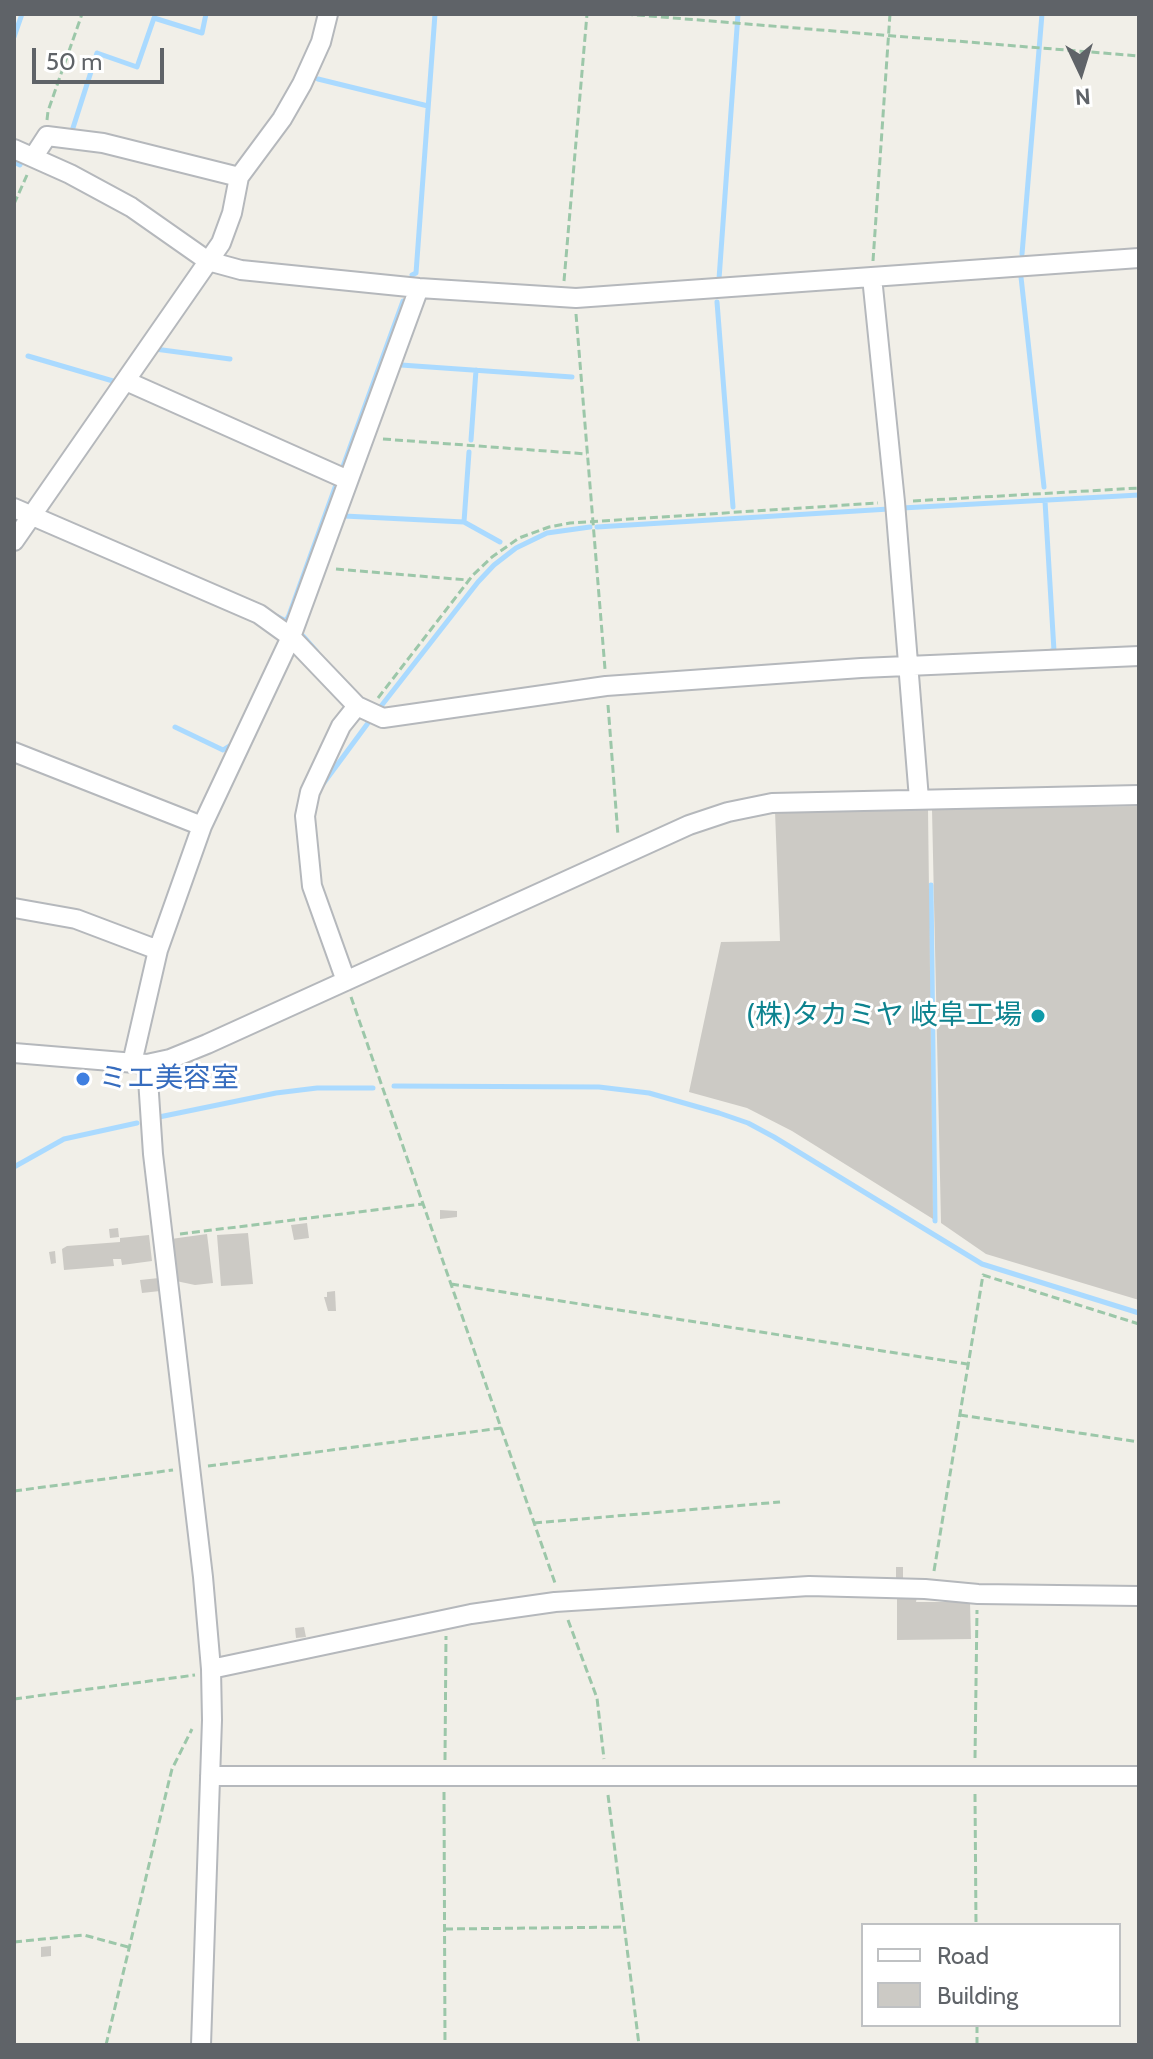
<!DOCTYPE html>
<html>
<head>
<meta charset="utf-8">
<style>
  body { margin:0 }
  #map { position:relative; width:1153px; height:2059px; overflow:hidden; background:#f1efe8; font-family:Cabin,sans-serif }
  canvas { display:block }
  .frame { position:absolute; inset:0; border:16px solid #5f6368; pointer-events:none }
  .legend { position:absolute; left:861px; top:1923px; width:260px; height:104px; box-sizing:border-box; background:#fff; border:2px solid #bfc1c3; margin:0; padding:10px 14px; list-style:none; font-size:24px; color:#5f6368 }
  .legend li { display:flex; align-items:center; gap:16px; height:40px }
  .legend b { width:40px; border:2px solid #bfc1c3 }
  .north { position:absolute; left:1041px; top:32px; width:80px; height:80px; -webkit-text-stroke:6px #fff; paint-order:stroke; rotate:176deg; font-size:22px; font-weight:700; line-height:32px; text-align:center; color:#5f6368 }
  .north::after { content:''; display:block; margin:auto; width:28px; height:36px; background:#5f6368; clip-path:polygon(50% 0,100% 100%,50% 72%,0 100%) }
  .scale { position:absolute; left:32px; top:48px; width:132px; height:36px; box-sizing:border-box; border:4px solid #5f6368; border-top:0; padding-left:10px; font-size:24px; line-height:28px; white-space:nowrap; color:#5f6368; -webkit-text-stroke:6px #fff; paint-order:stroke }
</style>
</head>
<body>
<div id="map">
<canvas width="1153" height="2059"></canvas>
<div class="frame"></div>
<ul class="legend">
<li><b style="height:10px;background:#fff"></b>Road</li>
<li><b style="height:22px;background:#cccac5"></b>Building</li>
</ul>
<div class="north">N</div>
<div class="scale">50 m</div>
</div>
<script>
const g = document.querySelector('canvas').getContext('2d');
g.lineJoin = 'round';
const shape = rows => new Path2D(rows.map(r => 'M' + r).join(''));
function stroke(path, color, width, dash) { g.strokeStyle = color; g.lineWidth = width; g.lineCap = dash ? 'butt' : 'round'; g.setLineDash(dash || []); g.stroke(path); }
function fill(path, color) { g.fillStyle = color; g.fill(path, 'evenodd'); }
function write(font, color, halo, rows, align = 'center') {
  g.font = font + ' Cabin,"Noto Sans JP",sans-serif'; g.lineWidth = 6; g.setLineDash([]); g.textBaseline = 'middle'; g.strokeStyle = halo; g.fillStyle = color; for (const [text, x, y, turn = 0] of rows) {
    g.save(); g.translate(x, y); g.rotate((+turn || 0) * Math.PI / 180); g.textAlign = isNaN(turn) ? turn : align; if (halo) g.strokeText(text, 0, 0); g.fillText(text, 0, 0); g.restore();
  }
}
stroke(shape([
  [14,37,22,14],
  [318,79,428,106],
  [68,131,72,131,97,53,137,67,154,18,202,33,206,14],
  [14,162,20,165],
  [1022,254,1042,14],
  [412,275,416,273,435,14],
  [1021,277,1044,487],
  [719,279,738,14],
  [717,302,733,507],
  [155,349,230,359],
  [28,356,113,381],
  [401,365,572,377],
  [471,440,476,370],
  [342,469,403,301],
  [1045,501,1054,651,1051,651],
  [902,508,1139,495],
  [344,516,464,522,500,542],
  [464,522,469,452],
  [597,527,889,509],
  [276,616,286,621,289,615,338,479],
  [303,636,317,652],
  [378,710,478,582,494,565,516,548,547,533,590,527],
  [175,727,223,750,231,745],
  [323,784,371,719],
  [931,885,935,1221],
  [394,1086,599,1087,649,1093,719,1113,748,1123,774,1137,982,1264,1139,1313],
  [159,1117,276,1093,317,1088,373,1088],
  [14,1167,64,1139,137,1123]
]), '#aadaff', 5);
fill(shape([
  [1139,806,1139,1300,986,1254,941,1223,932,809],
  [858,809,928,809,933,1219,792,1131,747,1108,689,1092,721,942,780,941,775,811],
  [77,1072,87,1072,88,1086,78,1087],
  [440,1210,457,1211,457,1217,440,1219],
  [307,1223,309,1238,294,1240,291,1225],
  [118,1228,119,1237,110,1238,109,1229],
  [248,1233,253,1284,221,1286,217,1235],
  [207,1234,213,1283,195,1285,176,1281,171,1239],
  [149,1235,152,1261,122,1265,121,1259,113,1259,114,1266,64,1270,62,1249,67,1246,120,1242,120,1238],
  [55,1251,56,1263,51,1264,49,1252],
  [159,1278,160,1291,142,1293,140,1280],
  [335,1291,336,1311,328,1311,324,1297,327,1297,327,1292],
  [896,1567,903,1567,903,1582,896,1582],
  [905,1596,917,1597,916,1602,970,1602,971,1639,897,1640,897,1598],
  [304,1627,306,1637,296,1638,295,1628],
  [51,1946,51,1956,41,1957,41,1947]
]), '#cccac5');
const minor = shape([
  [14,149,70,174,131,207,208,261,241,270,419,288,576,298,1139,258],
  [34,156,47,136,103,143,239,177],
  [872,277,895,502,919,799],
  [126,381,348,480],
  [14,508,259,614,291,637,357,706,383,718,606,686,861,668,1139,656],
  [14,541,221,243,232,213,239,177,282,119,302,84,321,42,328,14],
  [14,752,202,826],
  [14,908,76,919,158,950],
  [346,981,312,886,305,816,310,792,341,726,357,706],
  [14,1053,147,1064,170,1059,207,1044,689,825,728,812,772,803,1139,795],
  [132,1063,158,950,202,826,291,637,419,288],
  [147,1064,153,1154,203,1577,211,1669,212,1720,201,2045],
  [211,1669,471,1614,555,1602,809,1586,925,1589,978,1594,1139,1596],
  [210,1776,1139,1776]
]);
stroke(minor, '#b5b8bc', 22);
stroke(shape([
  [625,14,1139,56],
  [47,120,48,111,82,14],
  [14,204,27,175],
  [873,261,890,14],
  [564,281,587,14],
  [576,314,605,669],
  [383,439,587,454],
  [913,501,1139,488],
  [336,569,468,580],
  [378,698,473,575,492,557,519,538,549,527,570,523,878,503],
  [608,705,618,836],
  [351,997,555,1583],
  [180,1234,423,1204],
  [451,1284,967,1364],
  [960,1415,1139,1442],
  [208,1466,502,1428],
  [14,1491,173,1470],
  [534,1523,780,1502],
  [934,1571,983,1275,1139,1324],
  [568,1620,597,1698,604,1759],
  [14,1699,195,1675],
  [975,1758,977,1610],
  [445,1760,446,1636],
  [444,1792,445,2045],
  [975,1794,976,1925],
  [608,1795,639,2045],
  [445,1929,625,1927],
  [14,1942,84,1935,128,1947],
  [977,2025,977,2045],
  [106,2045,168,1785,172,1769,192,1729]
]), '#9cc7a9', 3, [8, 4]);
stroke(minor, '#fff', 18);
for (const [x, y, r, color] of [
  [1038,1016,8,"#0f9aa8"],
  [83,1079,8,"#3f7fe0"]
]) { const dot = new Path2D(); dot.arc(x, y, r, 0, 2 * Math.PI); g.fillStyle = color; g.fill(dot); stroke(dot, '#fff', 3); }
write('28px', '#0d838f', '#fff', [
  ["(株)タカミヤ 岐阜工場",1022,1016]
], 'right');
write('28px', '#366cbe', '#fff', [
  ["ミエ美容室",99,1079]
], 'left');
</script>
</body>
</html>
